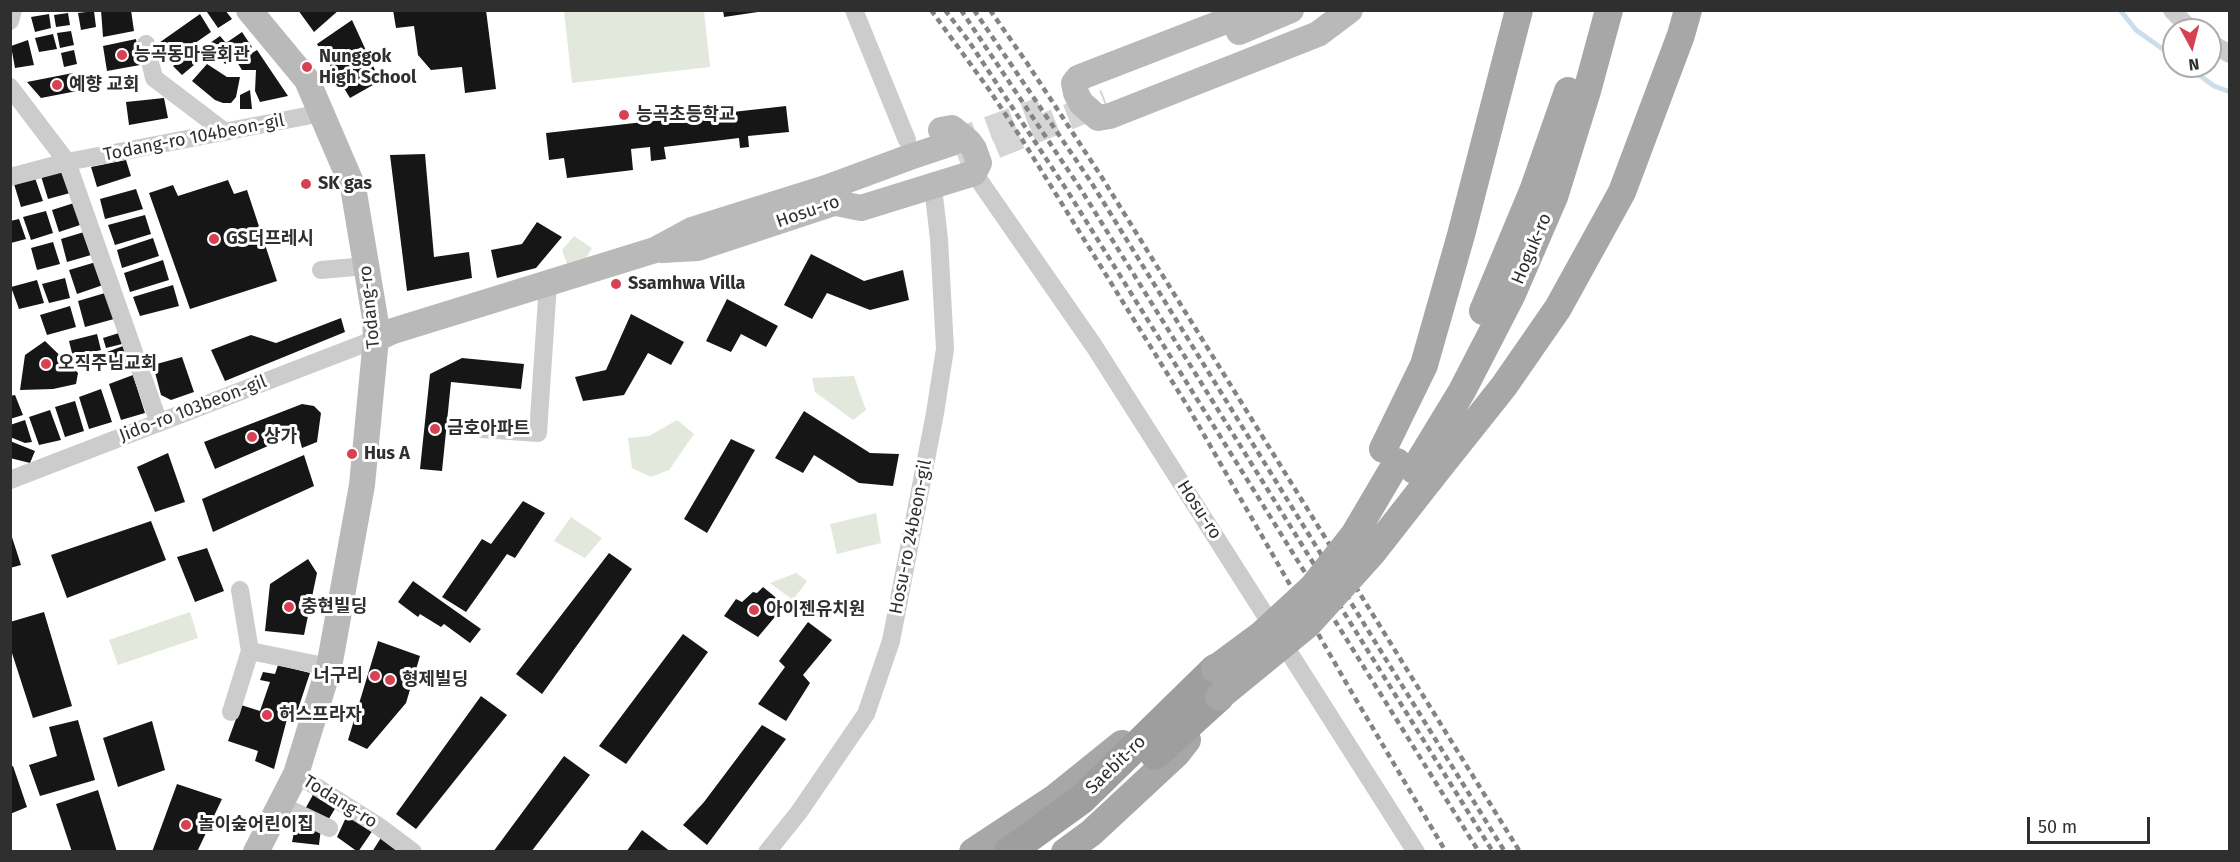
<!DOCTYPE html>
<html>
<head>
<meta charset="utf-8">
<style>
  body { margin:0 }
  #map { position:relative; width:2240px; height:862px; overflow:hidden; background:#fff; font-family:"Fira Sans",sans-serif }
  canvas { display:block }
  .frame { position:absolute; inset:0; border:12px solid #2f2f2f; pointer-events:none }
  .north { position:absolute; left:2162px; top:18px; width:60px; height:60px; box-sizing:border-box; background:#fff; border:2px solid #acacac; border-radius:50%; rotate:173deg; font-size:16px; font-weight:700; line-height:24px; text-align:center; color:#2f2f2f }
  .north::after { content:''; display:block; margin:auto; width:21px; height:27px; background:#d74152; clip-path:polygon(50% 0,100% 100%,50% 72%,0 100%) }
  .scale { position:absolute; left:2027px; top:817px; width:123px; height:27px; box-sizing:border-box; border:3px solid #2f2f2f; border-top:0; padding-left:8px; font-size:18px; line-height:21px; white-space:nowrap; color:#2f2f2f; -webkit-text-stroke:4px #fff; paint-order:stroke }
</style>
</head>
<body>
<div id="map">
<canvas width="2240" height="862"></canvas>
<div class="frame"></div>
<div class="north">N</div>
<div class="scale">50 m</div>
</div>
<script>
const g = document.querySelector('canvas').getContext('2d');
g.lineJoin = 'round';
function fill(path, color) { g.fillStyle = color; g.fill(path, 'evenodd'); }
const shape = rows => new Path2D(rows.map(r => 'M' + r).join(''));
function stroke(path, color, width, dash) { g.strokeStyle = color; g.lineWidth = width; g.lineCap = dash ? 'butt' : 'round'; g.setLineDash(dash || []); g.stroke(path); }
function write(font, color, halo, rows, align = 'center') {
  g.font = font + ' "Fira Sans","Noto Sans KR",sans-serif'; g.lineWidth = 6; g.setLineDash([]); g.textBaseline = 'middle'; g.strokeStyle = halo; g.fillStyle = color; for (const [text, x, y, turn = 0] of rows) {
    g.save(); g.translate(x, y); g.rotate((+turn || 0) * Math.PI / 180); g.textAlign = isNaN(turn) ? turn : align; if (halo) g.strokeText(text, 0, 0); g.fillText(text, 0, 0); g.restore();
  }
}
fill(shape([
  [564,11,704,11,710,67,572,83],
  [574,236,592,248,585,260,567,264,562,250],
  [854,376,866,410,853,420,815,392,812,378],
  [677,420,694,434,669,470,651,477,632,468,628,438,649,436],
  [876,513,881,543,837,554,830,524],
  [571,517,602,538,585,558,554,541],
  [796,573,807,581,793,600,770,583],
  [190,612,198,638,118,665,109,640]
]), '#e3e8dc');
stroke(shape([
  [2120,10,2136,30,2174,57],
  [2187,66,2214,86,2230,92]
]), '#ccdfe9', 5);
fill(shape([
  [101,10,131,10,134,31,103,37],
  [208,10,225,10,232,19,218,28,207,12],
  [298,10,339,10,314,32],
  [393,10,486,10,496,89,465,93,462,67,431,70,418,55,414,26,396,28],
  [723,10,758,10,758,12,724,17],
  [94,11,96,27,81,30,78,13],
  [68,13,70,25,56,27,54,15],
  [49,14,51,28,35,32,31,17],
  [200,14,211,32,168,62,156,45],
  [352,20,380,81,350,98,317,44],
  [71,31,74,45,60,48,57,33],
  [242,32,252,47,225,64,210,43,220,36,226,43],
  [53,34,57,49,39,52,35,38],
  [136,39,140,65,107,71,103,46],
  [28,40,34,65,15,68,11,46],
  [74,50,77,64,64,67,61,53],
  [257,50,288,96,260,102,255,91,256,70,242,70,237,62],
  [193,51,200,60,182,75,173,66],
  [207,64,227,77,240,77,236,97,231,103,223,103,215,100,192,81],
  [73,73,77,91,41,98,27,82],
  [250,90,252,109,240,109,240,95],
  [164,98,168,118,129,125,126,102],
  [786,106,789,132,748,136,749,147,740,148,739,138,664,147,666,159,651,161,650,147,631,149,633,170,567,178,564,158,549,160,546,133],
  [425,154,434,257,469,252,472,278,407,291,390,155],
  [126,160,131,176,97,187,91,167],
  [62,170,70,193,48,199,41,176],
  [35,178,43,201,21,207,14,184],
  [228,180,234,194,247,190,277,281,190,309,149,193,173,185,178,196],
  [136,189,143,209,105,219,100,199],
  [74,203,80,225,59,232,52,210],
  [46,211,53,233,31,240,23,217],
  [145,215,151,234,115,245,108,225],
  [19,219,26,239,11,243,10,221],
  [537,222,562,237,536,268,497,278,491,250,522,244],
  [84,232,91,255,67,262,61,239],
  [153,238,159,256,122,268,117,250],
  [53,242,60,264,37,270,31,248],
  [811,254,864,281,903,270,909,300,870,310,827,293,812,319,784,305],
  [163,260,169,280,130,292,124,273],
  [96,262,103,285,77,294,69,270],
  [65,278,70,298,49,303,42,284],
  [37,280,44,303,19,309,11,287],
  [173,285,179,306,140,316,133,297],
  [105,293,114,319,85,327,78,301],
  [727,299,778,326,766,347,741,334,731,352,706,341],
  [70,306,76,327,47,335,40,315],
  [631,314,684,342,671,365,648,353,624,395,583,401,575,377,606,370],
  [341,318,345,332,225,381,211,350,251,335,276,343],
  [119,333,122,344,106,348,103,338],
  [97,334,101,350,73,357,69,341],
  [45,341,78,373,76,384,53,389,20,390,25,355],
  [123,346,128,364,112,369,107,352],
  [182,357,194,392,171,400,161,395,153,365],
  [462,358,524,364,521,389,451,382,442,471,420,469,430,374],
  [133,375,145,413,121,420,109,384],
  [101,389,112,422,89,429,79,397],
  [15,395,23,415,10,419,10,396],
  [75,401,84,431,65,437,55,407],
  [302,404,314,406,321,413,317,442,302,448,298,433,215,469,204,442],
  [50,410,61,440,39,445,29,417],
  [804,411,870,453,899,454,893,486,859,483,814,455,803,473,775,458],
  [25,420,32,442,25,443,10,437,10,425],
  [731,439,755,450,707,533,684,519],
  [10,441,35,451,30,463,10,458],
  [168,453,185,502,155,512,137,467],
  [304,455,314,486,213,532,202,499],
  [523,501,545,513,515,558,507,554,466,612,442,597,482,539,491,544],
  [151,521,166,560,67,598,51,555],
  [10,531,21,565,10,568],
  [207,548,224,591,195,602,177,557],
  [609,553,632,569,542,694,516,674],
  [308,559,317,573,304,635,265,631,270,584],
  [413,581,481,629,470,643,444,624,441,627,420,614,418,617,398,602],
  [763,587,785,605,758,637,724,616,736,599,742,602,753,592,757,593],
  [44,612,72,706,33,718,10,647,10,622],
  [808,622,832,640,803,675,810,683,786,721,758,704,785,667,779,661],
  [683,634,708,652,626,764,599,746],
  [378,641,420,656,406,703,367,749,348,740],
  [278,665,310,673,294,721,287,719,274,769,255,761,258,751,228,741,241,705,260,711,270,682,260,680,263,672,275,674],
  [481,696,507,715,416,829,396,814],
  [78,720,95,780,40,796,29,765,57,756,49,727],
  [152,721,165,770,118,787,103,738],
  [762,725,786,739,707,845,683,825,704,802],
  [564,756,590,775,531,852,493,852],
  [13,766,27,807,10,814,10,767],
  [177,784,222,799,197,852,152,852],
  [98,790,117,852,72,852,56,804],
  [314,793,336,807,327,822,304,811],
  [348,813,373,830,358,852,337,837],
  [297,818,321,828,319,845,292,842],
  [642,830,671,852,626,852],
  [382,836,404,852,372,852]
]), '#161616');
stroke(shape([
  [952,143,1041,110],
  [959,160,1106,102]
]), '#d5d5d5', 26, [26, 13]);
stroke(shape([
  [854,10,907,140],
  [2172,10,2191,30],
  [10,21,13,10],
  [2210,43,2230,54],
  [146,44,154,78,225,132],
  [10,87,67,162,159,423],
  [974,173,1094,346,1416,852],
  [10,177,67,162,322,113],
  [321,270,366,266],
  [482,429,538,433,548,284],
  [10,480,376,339],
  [240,590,250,651],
  [231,712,250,651,329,667],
  [296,774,377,825,413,852],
  [281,805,329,828],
  [767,852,799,812,866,714,891,641,935,413,945,349,939,239,933,187]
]), '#ccc', 18);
stroke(shape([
  [249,10,307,80,353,187,375,318,376,339,362,485,329,667,296,774,256,852],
  [1254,10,1078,78,1074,83,1076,93,1081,103,1098,118,1110,116,1318,34,1350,10],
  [1239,32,1291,10],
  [836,203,861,208,974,173,979,163,974,149,969,142,952,128,941,130],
  [662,250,698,248,831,204],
  [376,339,393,331,655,250,692,230,826,188,910,157,952,143]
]), '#b9b9b9', 26);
stroke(shape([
  [1483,311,1533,191,1568,91],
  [1383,449,1424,365,1461,235,1519,10],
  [1414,470,1462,391,1512,294,1554,197,1587,91,1609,10],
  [1430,479,1504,386,1558,308,1622,192,1681,35,1688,10],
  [973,852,1055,798,1122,744],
  [1065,852,1091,833,1176,754,1187,740]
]), '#a7a7a7', 28);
stroke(shape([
  [1155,755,1219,697],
  [1009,852,1082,799,1215,669]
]), '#9e9e9e', 30);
stroke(shape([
  [931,10,990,91,1023,141,1188,407,1348,686,1446,852],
  [945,10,968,40,1068,192,1479,852],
  [961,10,1080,188,1493,852],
  [974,10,1091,182,1505,852],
  [990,10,1027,63,1101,176,1520,852]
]), '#848484', 4.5, [6, 4.5]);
stroke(shape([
  [1215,669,1261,635,1313,587,1354,535,1397,462],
  [1219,697,1307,625,1372,553,1430,479]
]), '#a7a7a7', 28);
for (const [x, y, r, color] of [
  [122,55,6,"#d74152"],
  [307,67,6,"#d74152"],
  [57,85,6,"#d74152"],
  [624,115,6,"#d74152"],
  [306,184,6,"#d74152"],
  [214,239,6,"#d74152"],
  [616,284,6,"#d74152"],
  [46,364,6,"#d74152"],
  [435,429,6,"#d74152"],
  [252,437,6,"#d74152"],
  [352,454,6,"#d74152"],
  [289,607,6,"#d74152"],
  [754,610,6,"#d74152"],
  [375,676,6,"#d74152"],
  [390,680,6,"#d74152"],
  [267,715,6,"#d74152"],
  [186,825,6,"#d74152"]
]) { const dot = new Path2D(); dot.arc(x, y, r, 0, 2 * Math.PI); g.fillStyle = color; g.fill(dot); stroke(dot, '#fff', 2); }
write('bold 18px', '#2f2f2f', '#fff', [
  ["능곡동마을회관",134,55],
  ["Nunggok",319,57],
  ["High School",319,78],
  ["예향 교회",69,85],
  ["능곡초등학교",636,115],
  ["SK gas",318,184],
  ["GS더프레시",226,239],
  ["Ssamhwa Villa",628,284],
  ["오직주님교회",58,364],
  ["금호아파트",447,429],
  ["상가",264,437],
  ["Hus A",364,454],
  ["충현빌딩",301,607],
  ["아이젠유치원",766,610],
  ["너구리",363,676,"right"],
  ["형제빌딩",402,680],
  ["허스프라자",279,715],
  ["놀이숲어린이집",198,825]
], 'left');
write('18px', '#2f2f2f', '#fff', [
  ["Todang-ro 104beon-gil",194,138,-11],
  ["Hosu-ro",808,212,-19],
  ["Hoguk-ro",1532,249,-67],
  ["Todang-ro",370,307,-96],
  ["Jido-ro 103beon-gil",193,409,-21],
  ["Hosu-ro",1199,510,57],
  ["Hosu-ro 24beon-gil",911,537,-79],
  ["Saebit-ro",1116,765,-44],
  ["Todang-ro",340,802,32]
]);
</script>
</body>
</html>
